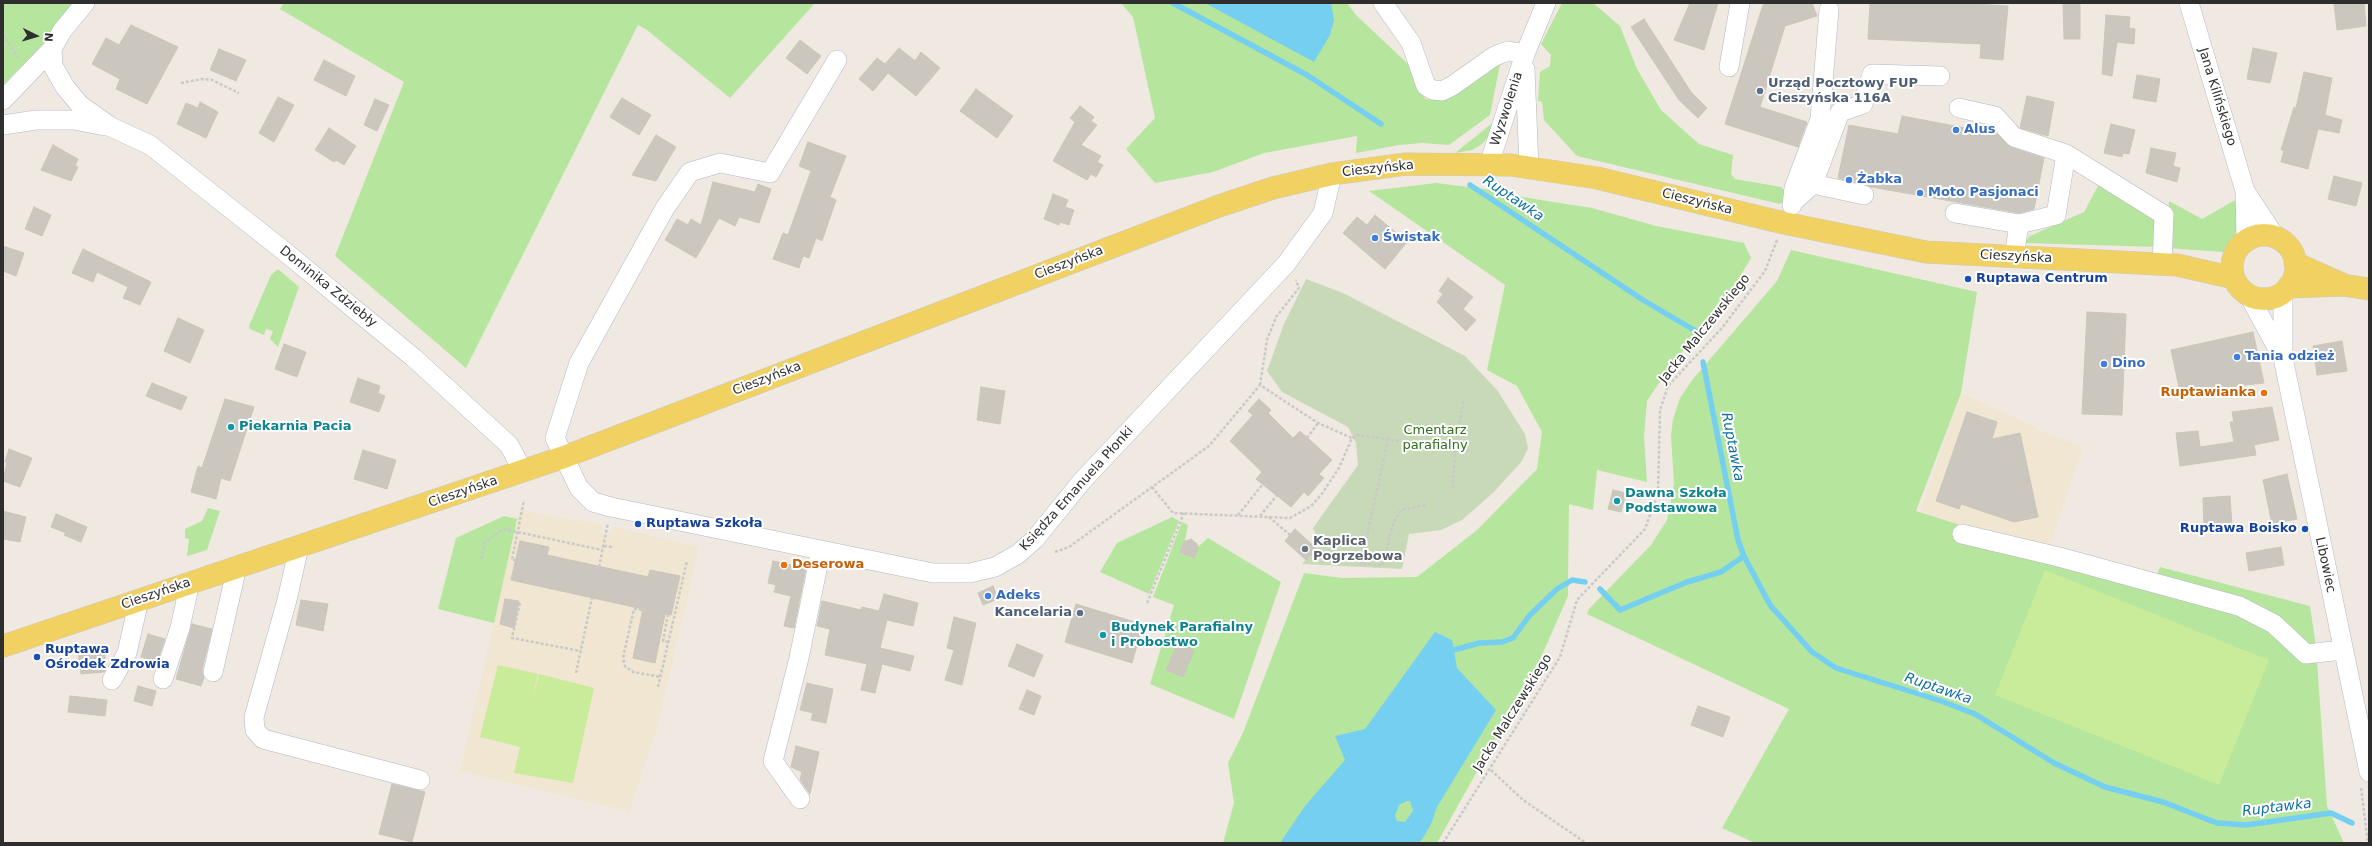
<!DOCTYPE html>
<html>
<head>
<meta charset="utf-8">
<style>
  body { margin:0 }
  #map { position:relative; width:2372px; height:846px; overflow:hidden; background:#efe9e1; font-family:"DejaVu Sans",sans-serif }
  canvas { display:block }
  .frame { position:absolute; inset:0; border:4px solid #2e2e2e; pointer-events:none }
  .north { position:absolute; left:16px; top:16px; width:40px; height:40px; -webkit-text-stroke:3px #fff; paint-order:stroke; rotate:95deg; font-size:11px; font-weight:700; line-height:16px; text-align:center; color:#2e2e2e }
  .north::after { content:''; display:block; margin:auto; width:14px; height:18px; background:#2e2e2e; clip-path:polygon(50% 0,100% 100%,50% 72%,0 100%) }
</style>
</head>
<body>
<div id="map">
<canvas width="2372" height="846"></canvas>
<div class="frame"></div>
<div class="north">N</div>
</div>
<script>
const g = document.querySelector('canvas').getContext('2d');
g.lineJoin = 'round';
function fill(path, color) { g.fillStyle = color; g.fill(path, 'evenodd'); }
const shape = rows => new Path2D(rows.map(r => 'M' + r).join(''));
function stroke(path, color, width, dash) { g.strokeStyle = color; g.lineWidth = width; g.lineCap = dash ? 'butt' : 'round'; g.setLineDash(dash || []); g.stroke(path); }
function write(font, color, halo, rows, align = 'center') {
  g.font = font + ' "DejaVu Sans",sans-serif'; g.lineWidth = 4; g.setLineDash([]); g.textBaseline = 'middle'; g.strokeStyle = halo; g.fillStyle = color; for (const [text, x, y, turn = 0] of rows) {
    g.save(); g.translate(x, y); g.rotate((+turn || 0) * Math.PI / 180); g.textAlign = isNaN(turn) ? turn : align; if (halo) g.strokeText(text, 0, 0); g.fillText(text, 0, 0); g.restore();
  }
}
fill(shape([
  [1961,393,2035,427,2035,429,2083,447,2051,542,2028,552,1916,523],
  [519,510,603,525,602,532,611,534,614,527,699,547,657,727,629,811,460,771,494,623,438,609,456,538,504,516,517,518]
]), '#f0e6d1');
fill(shape([
  [3,3,74,3,45,42,3,85],
  [284,3,815,3,730,98,647,30,638,25,466,368,335,256,404,82,280,9],
  [1121,3,1347,3,1356,15,1409,65,1425,99,1434,100,1454,96,1500,64,1490,115,1449,145,1422,143,1399,145,1356,153,1357,136,1264,153,1213,172,1155,183,1126,149,1155,118,1133,17],
  [1562,3,1593,3,1620,26,1637,69,1661,110,1699,144,1733,155,1731,174,1735,179,1781,187,1787,193,1784,201,1780,204,1577,156,1544,120,1542,102,1538,101,1540,72,1550,66,1551,55,1541,44],
  [1495,121,1493,131,1482,144,1472,150,1455,153],
  [1436,183,1508,192,1522,197,1592,208,1656,226,1744,243,1751,258,1719,311,1673,362,1647,401,1644,436,1647,482,1597,470,1593,510,1569,504,1568,580,1572,580,1568,587,1568,596,1542,655,1437,843,1223,843,1234,803,1228,763,1243,733,1304,573,1342,578,1417,577,1477,530,1537,469,1542,432,1517,386,1487,370,1505,285,1369,191],
  [2099,184,2161,222,2160,247,2024,243,2030,236,2084,212],
  [2237,199,2241,236,2236,238,2224,252,2167,248,2169,201,2202,219],
  [1791,250,1977,292,1961,393,1916,511,2152,586,2160,567,2310,606,2316,646,2327,806,2344,843,1755,843,1722,828,1789,709,1587,614,1589,609,1651,545,1667,520,1674,484,1671,436,1673,419,1680,398,1693,379,1777,281],
  [278,269,299,287,278,347,270,339,273,331,266,329,264,335,250,329,249,326,271,275],
  [208,508,220,511,207,550,187,556,189,539,185,538,185,529,202,521],
  [504,516,517,519,494,623,438,609,456,538],
  [1172,517,1179,521,1149,594,1100,572,1117,543],
  [1182,522,1188,525,1185,540,1199,546,1208,538,1281,582,1234,719,1150,684,1174,605,1153,597]
]), '#b6e59e');
fill(shape([
  [1306,279,1343,293,1465,356,1497,390,1525,434,1528,448,1522,461,1494,492,1462,520,1441,530,1409,534,1402,569,1302,564,1320,545,1313,528,1358,465,1356,443,1348,427,1282,392,1267,371,1284,324]
]), '#c8d9b8');
fill(shape([
  [2045,570,2269,660,2219,785,1995,695],
  [498,665,538,674,532,700,539,674,594,688,573,783,514,773,520,747,480,737]
]), '#c9ec9a');
fill(shape([
  [1205,3,1331,3,1334,20,1330,35,1314,62],
  [1435,632,1452,640,1457,668,1496,710,1437,807,1431,824,1423,838,1419,843,1280,843,1305,806,1345,760,1335,736,1365,729],
  [1407,801,1410,801,1413,811,1405,822,1397,821,1395,816,1399,805]
]), '#75cff0');
stroke(shape([
  [1173,3,1307,75,1381,124],
  [1470,185,1643,300,1699,333,1700,339],
  [1703,362,1738,540,1744,556,1770,605,1812,652,1836,668,1941,701,1975,714,2054,763,2105,787,2163,802,2217,823,2246,825,2331,813,2352,823],
  [1600,589,1620,610,1687,582,1721,572,1744,556],
  [1454,650,1479,643,1502,642,1513,638,1529,616,1557,589,1572,580,1585,582]
]), '#75cff0', 5.5);
const building = shape([
  [1690,3,1718,3,1704,50,1674,40,1690,3],
  [1770,3,1812,3,1817,16,1785,26,1760,107,1807,122,1798,147,1725,124,1763,5,1770,3],
  [1870,3,1956,3,2008,6,2003,60,1980,58,1981,44,1868,39,1870,3],
  [2063,3,2080,3,2080,39,2064,39,2063,3],
  [2334,3,2364,3,2366,26,2337,30,2334,3],
  [2106,15,2130,17,2129,28,2135,29,2134,44,2117,42,2112,76,2102,74,2106,15],
  [1644,19,1691,92,1707,108,1698,118,1679,100,1631,27,1644,19],
  [131,25,178,47,147,104,116,89,120,79,92,64,106,38,119,45,131,25],
  [800,40,821,56,807,74,786,58,800,40],
  [899,48,915,61,921,52,940,68,916,96,888,73,873,91,859,79,877,58,885,64,899,48],
  [2253,48,2277,53,2270,83,2247,79,2253,48],
  [219,49,246,60,236,81,210,70,219,49],
  [324,60,355,76,346,96,314,80,324,60],
  [2304,72,2332,78,2325,115,2342,120,2339,133,2318,129,2308,169,2281,162,2284,150,2281,150,2294,107,2296,108,2304,72],
  [2137,75,2160,79,2156,102,2133,98,2137,75],
  [976,89,1013,116,997,138,960,111,976,89],
  [2027,96,2054,102,2048,136,2020,128,2027,96],
  [278,97,294,105,274,142,259,133,278,97],
  [622,98,651,115,639,135,610,117,622,98],
  [375,99,389,105,377,131,364,125,375,99],
  [200,102,218,112,206,138,177,124,186,103,198,108,200,102],
  [1080,106,1094,117,1091,121,1097,125,1081,145,1101,156,1097,162,1103,165,1096,177,1091,174,1087,180,1053,161,1075,122,1070,118,1080,106],
  [1902,116,1997,134,2010,147,2044,158,2034,209,2019,213,1871,187,1838,178,1849,125,1898,134,1902,116],
  [2111,124,2135,130,2129,154,2123,153,2122,157,2104,153,2111,124],
  [329,128,356,146,344,165,336,160,334,162,315,150,329,128],
  [656,135,676,147,664,167,656,181,632,175,656,135],
  [808,142,846,156,830,197,836,200,822,241,816,238,809,258,803,256,799,268,773,259,783,233,788,235,811,171,799,166,808,142],
  [53,145,78,159,75,166,78,167,71,181,41,170,53,145],
  [2151,148,2176,153,2173,166,2180,168,2177,182,2146,173,2151,148],
  [2334,176,2362,183,2356,206,2328,199,2334,176],
  [713,182,755,192,758,184,771,189,759,223,739,217,735,226,719,218,696,258,665,240,677,219,688,225,691,219,701,225,713,182],
  [1053,194,1068,200,1065,207,1074,210,1069,225,1060,222,1059,225,1044,219,1053,194],
  [34,207,51,215,42,236,25,229,34,207],
  [1375,215,1407,242,1385,269,1343,233,1357,217,1367,225,1375,215],
  [3,246,24,253,16,276,3,271,3,246],
  [83,249,151,282,140,305,123,298,128,287,97,272,93,282,72,273,83,249],
  [1448,278,1473,297,1463,309,1476,320,1466,331,1437,302,1443,294,1439,291,1448,278],
  [2087,312,2126,314,2122,415,2082,414,2087,312],
  [178,318,204,330,190,363,164,351,178,318],
  [2253,332,2264,383,2227,387,2196,393,2195,389,2180,392,2171,350,2253,332],
  [2342,341,2347,371,2317,375,2313,346,2342,341],
  [284,344,306,352,297,377,275,369,284,344],
  [358,378,380,386,378,393,385,396,379,412,350,402,358,378],
  [152,383,187,397,181,410,146,396,152,383],
  [981,387,1005,391,1000,424,977,420,981,387],
  [225,399,254,407,230,481,221,478,216,499,191,492,198,466,202,468,225,399],
  [1259,399,1271,410,1268,413,1293,438,1300,431,1332,460,1319,474,1324,478,1308,496,1304,492,1291,507,1256,479,1262,472,1230,441,1253,415,1248,411,1259,399],
  [2272,407,2279,440,2254,445,2256,455,2180,466,2176,433,2198,431,2200,447,2234,442,2230,422,2234,422,2232,412,2272,407],
  [1967,412,1997,422,1992,439,2020,433,2038,517,2014,522,1961,504,1959,509,1936,501,1967,412],
  [9,449,32,458,20,487,3,481,7,462,5,462,9,449],
  [363,450,396,460,387,489,354,479,363,450],
  [2287,474,2297,519,2272,524,2263,480,2287,474],
  [1613,490,1626,493,1621,512,1608,509,1613,490],
  [2230,496,2232,526,2204,527,2203,498,2230,496],
  [3,511,26,517,20,542,3,539,3,511],
  [56,514,87,527,81,542,64,535,66,533,51,527,56,514],
  [1295,529,1317,549,1306,560,1285,541,1295,529],
  [1191,539,1197,544,1198,549,1194,558,1180,552,1184,542,1191,539],
  [520,541,549,547,547,555,648,577,650,570,680,576,671,615,665,614,655,663,633,658,643,609,511,580,520,541],
  [2281,547,2284,565,2249,571,2246,553,2281,547],
  [773,561,806,568,794,628,784,626,791,596,774,592,776,585,768,583,773,561],
  [993,586,998,599,983,605,978,593,993,586],
  [884,594,918,603,913,626,887,620,880,648,914,656,910,671,882,664,875,693,861,690,867,664,825,655,830,629,817,626,822,601,861,610,862,607,879,611,884,594],
  [505,599,519,601,514,628,500,624,505,599],
  [301,600,328,604,323,631,296,625,301,600],
  [1076,604,1138,623,1137,627,1142,628,1132,663,1065,642,1076,604],
  [954,617,976,623,962,685,945,680,954,650,947,648,954,617],
  [192,624,212,629,202,670,204,677,201,686,176,679,192,624],
  [148,634,165,639,157,662,141,657,148,634],
  [1178,643,1194,650,1183,677,1166,670,1178,643],
  [1017,644,1043,655,1034,677,1008,666,1017,644],
  [104,648,106,668,104,672,81,674,78,651,104,648],
  [807,683,833,689,826,723,811,720,813,713,800,710,807,683],
  [138,686,156,691,152,706,134,701,138,686],
  [1027,690,1041,696,1034,715,1019,709,1027,690],
  [70,696,107,700,105,716,68,712,70,696],
  [1698,706,1730,717,1723,737,1691,725,1698,706],
  [796,746,819,752,810,794,800,780,802,772,791,767,796,746],
  [392,784,425,792,412,842,379,834,392,784]
]);
fill(building, '#cbc7bf');
stroke(building, '#cbc5ba', 1);
const minor = shape([
  [85,3,62,31,52,49,53,66,65,87,80,105,111,127,150,145,279,247,414,358,509,445,523,471],
  [1383,3,1411,43,1426,86,1433,90,1442,91,1452,86,1493,57,1502,53,1509,51,1525,54],
  [2189,3,2245,191,2275,237],
  [837,60,770,173,720,163,690,172,665,208,579,363,555,438,579,488,593,502,611,507,933,573,970,573,995,567,1018,554,1035,539,1082,481,1286,264,1323,213,1332,174],
  [1729,67,1740,3],
  [1525,69,1529,167],
  [3,100,52,49],
  [1959,108,1995,116,2014,137,2066,154,2056,215,2019,224,2014,257],
  [3,125,36,120,74,120,105,126],
  [2066,154,2164,215,2162,264],
  [1491,165,1492,155,1525,54,1546,3],
  [1813,184,1864,195],
  [2245,192,2246,240],
  [1793,202,1813,184,1840,112,1863,104,1872,74,1940,76],
  [1792,205,1794,188,1820,119,1829,10],
  [1955,213,2019,224],
  [2283,292,2283,358,2369,772],
  [2248,294,2280,353],
  [1962,534,2059,557,2239,606,2274,624,2306,654,2343,650],
  [299,547,287,600,254,717,255,730,263,739,420,780],
  [213,672,237,567],
  [163,679,180,628,190,582],
  [112,680,127,653,139,600],
  [800,799,773,761,799,658,821,550]
]);
const major = shape([
  '2232 267a32 32 0 1 1 64 0a32 32 0 1 1-64 0Z',
  [2295,263,2342,284],
  [2288,287,2343,285,2369,289],
  [3,646,564,457,1219,206,1273,188,1332,174,1406,164,1511,165,1597,178,1784,223,1926,252,2177,265,2234,278]
]);
stroke(minor, '#b4b7c1', 20);
stroke(major, '#c9c9c9', 23);
stroke(shape([
  [3,35,18,58],
  [181,83,202,79,212,80,239,93],
  [1260,385,1267,340,1276,317,1299,288,1296,280],
  [1307,438,1318,423],
  [1388,439,1361,564,1383,565,1393,523,1401,510,1426,505],
  [1152,487,1173,513,1290,518,1311,506,1321,495,1339,468,1352,438,1358,435,1471,451],
  [1453,488,1455,449,1464,399],
  [1238,515,1263,484],
  [1260,516,1277,495],
  [1269,517,1290,535],
  [604,546,613,547],
  [1055,552,1069,547,1209,446,1260,385,1318,423,1352,438],
  [481,559,485,542,503,529,602,550],
  [516,560,512,560,524,500],
  [599,567,608,523],
  [520,603,512,638,581,651],
  [1147,603,1184,513],
  [642,610,634,609,623,658,625,666,633,672,661,677],
  [668,614,663,641,668,642],
  [576,673,592,598],
  [658,687,687,561],
  [1491,770,1523,800,1586,843],
  [2361,788,2368,843],
  [1443,843,1560,657,1577,600,1645,529,1658,493,1660,410,1668,386,1722,328,1765,271,1777,240]
]), '#c9c9c9', 2.5, [3, 2]);
stroke(minor, '#fff', 19);
stroke(major, '#f2d163', 22);
for (const [x, y, r, color] of [
  [1760,91,4,"#5c6f8a"],
  [1956,130,4,"#3f7fe0"],
  [1849,180,4,"#3f7fe0"],
  [1920,193,4,"#3f7fe0"],
  [1375,238,4,"#3f7fe0"],
  [1968,279,4,"#1a4fb4"],
  [2237,357,4,"#3f7fe0"],
  [2104,364,4,"#3f7fe0"],
  [2264,393,4,"#e8710a"],
  [231,427,4,"#0f9aa8"],
  [1617,501,4,"#0f9aa8"],
  [638,524,4,"#1a4fb4"],
  [2305,529,4,"#1a4fb4"],
  [1305,549,4,"#6b7280"],
  [784,565,4,"#e8710a"],
  [988,596,4,"#3f7fe0"],
  [1080,613,4,"#5c6f8a"],
  [1103,635,4,"#0f9aa8"],
  [37,657,4,"#1a4fb4"]
]) { const dot = new Path2D(); dot.arc(x, y, r, 0, 2 * Math.PI); g.fillStyle = color; g.fill(dot); stroke(dot, '#fff', 1.5); }
write('bold 13px', '#4e5e75', '#fff', [
  ["Urząd Pocztowy FUP",1768,84],
  ["Cieszyńska 116A",1768,99],
  ["Kancelaria",1072,613,"right"]
], 'left');
write('13px', '#2e2e2e', '#fff', [
  ["Jana Kilińskiego",2217,97,73],
  ["Wyzwolenia",1507,109,-72],
  ["Cieszyńska",1378,169,-6],
  ["Cieszyńska",1697,202,14],
  ["Cieszyńska",2016,257,3],
  ["Cieszyńska",1069,263,-21],
  ["Dominika Zdziebły",328,287,39],
  ["Jacka Malczewskiego",1705,329,-51],
  ["Cieszyńska",767,379,-21],
  ["Księdza Emanuela Płonki",1077,489,-48],
  ["Cieszyńska",463,492,-19],
  ["Libowiec",2325,565,78],
  ["Cieszyńska",156,594,-19],
  ["Jacka Malczewskiego",1513,713,-58]
]);
write('bold 13px', '#366cbe', '#fff', [
  ["Alus",1964,130],
  ["Żabka",1857,180],
  ["Moto Pasjonaci",1928,193],
  ["Świstak",1383,238],
  ["Tania odzież",2245,357],
  ["Dino",2112,364],
  ["Adeks",996,596]
], 'left');
write('bold 13px', '#164399', '#fff', [
  ["Ruptawa Centrum",1976,279],
  ["Ruptawa Szkoła",646,524],
  ["Ruptawa Boisko",2297,529,"right"],
  ["Ruptawa",45,650],
  ["Ośrodek Zdrowia",45,665]
], 'left');
write('bold 13px', '#c56008', '#fff', [
  ["Ruptawianka",2256,393],
  ["Deserowa",792,565,"left"]
], 'right');
write('bold 13px', '#0d838f', '#fff', [
  ["Piekarnia Pacia",239,427],
  ["Dawna Szkoła",1625,494],
  ["Podstawowa",1625,509],
  ["Budynek Parafialny",1111,628],
  ["i Probostwo",1111,643]
], 'left');
write('13px', '#2c6e1b', '#fff', [
  ["Cmentarz",1435,431],
  ["parafialny",1435,446]
]);
write('bold 13px', '#5b616d', '#fff', [
  ["Kaplica",1313,542],
  ["Pogrzebowa",1313,557]
], 'left');
write('italic 14px', '#0d6fa3', '#fff', [
  ["Ruptawka",1513,199,34],
  ["Ruptawka",1732,447,79],
  ["Ruptawka",1938,689,19],
  ["Ruptawka",2277,808,-7]
]);
</script>
</body>
</html>
